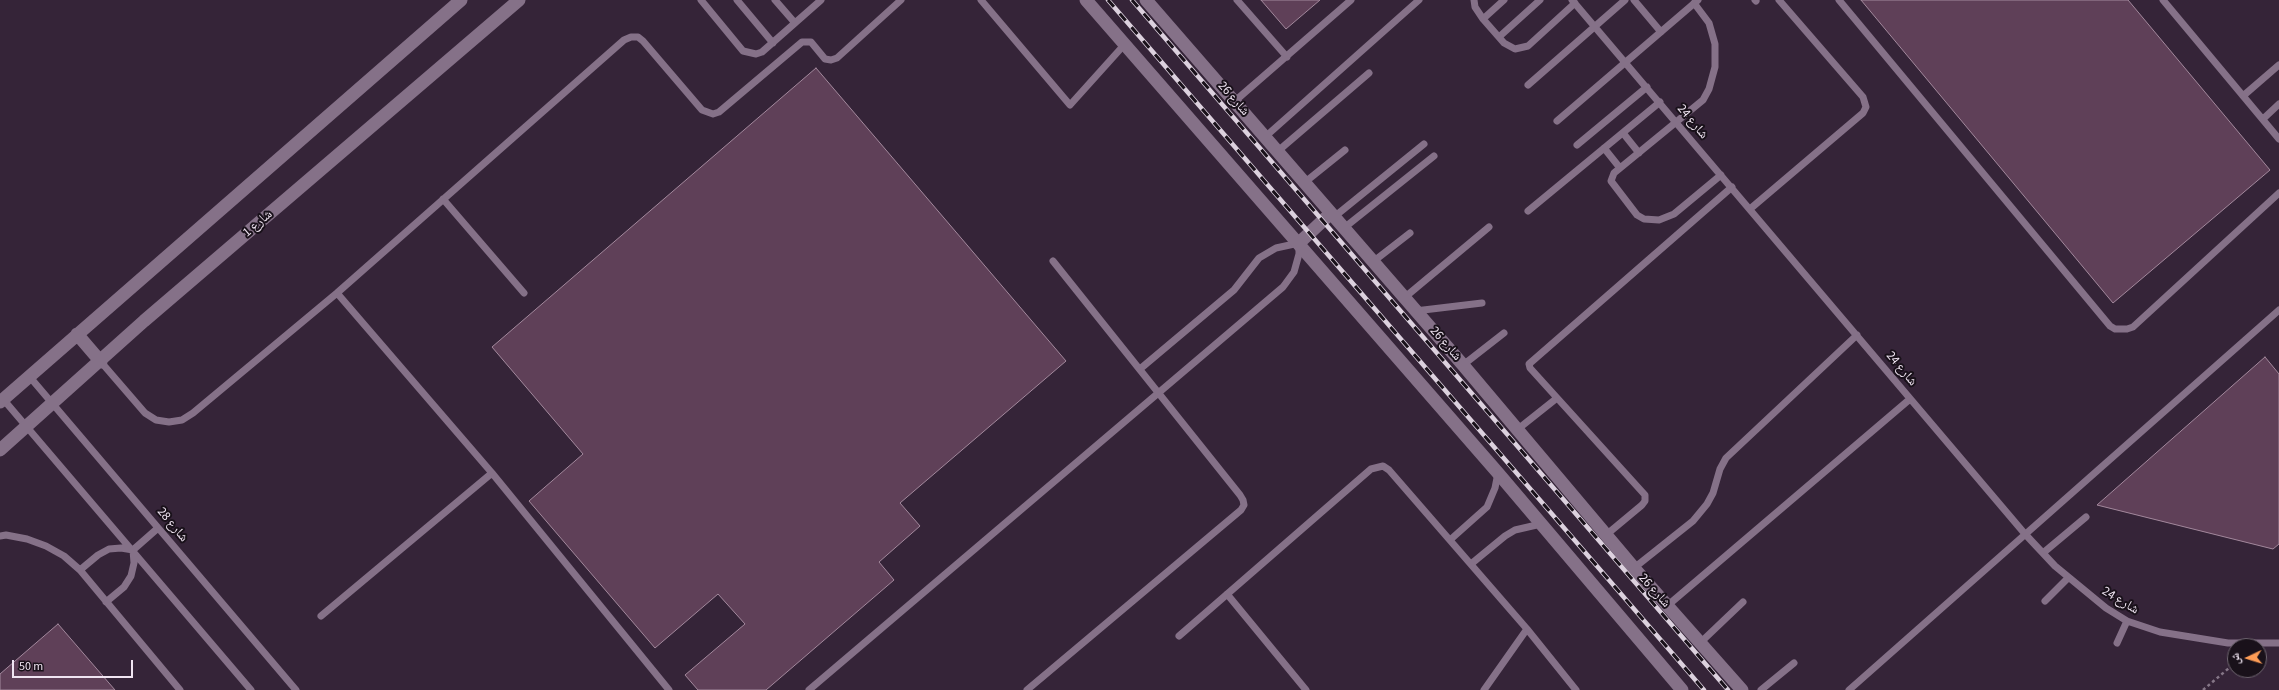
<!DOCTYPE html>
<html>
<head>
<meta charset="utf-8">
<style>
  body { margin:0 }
  #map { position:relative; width:2279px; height:690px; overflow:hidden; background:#352438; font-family:"Source Sans 3","Noto Naskh Arabic",sans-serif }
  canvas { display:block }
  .north { position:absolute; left:2227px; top:638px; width:40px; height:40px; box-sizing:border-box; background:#19111a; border:1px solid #6f6670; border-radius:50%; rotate:266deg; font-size:11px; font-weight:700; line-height:16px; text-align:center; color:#f0e5f2 }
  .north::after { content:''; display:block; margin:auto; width:14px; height:18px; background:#fd9c56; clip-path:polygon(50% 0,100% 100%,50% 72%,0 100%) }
  .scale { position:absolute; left:12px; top:660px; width:121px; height:18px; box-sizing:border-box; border:2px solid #f0e5f2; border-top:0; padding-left:5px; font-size:12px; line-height:14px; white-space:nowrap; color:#f0e5f2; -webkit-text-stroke:3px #19111a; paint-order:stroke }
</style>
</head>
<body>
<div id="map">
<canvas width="2279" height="690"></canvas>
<div class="north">ش</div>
<div class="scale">50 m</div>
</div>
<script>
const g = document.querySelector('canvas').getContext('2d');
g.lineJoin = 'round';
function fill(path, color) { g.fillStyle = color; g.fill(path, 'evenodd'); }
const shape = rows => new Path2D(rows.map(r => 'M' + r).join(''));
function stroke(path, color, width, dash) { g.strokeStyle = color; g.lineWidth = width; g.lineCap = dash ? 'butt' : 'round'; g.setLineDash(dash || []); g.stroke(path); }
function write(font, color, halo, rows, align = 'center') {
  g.font = font + ' "Source Sans 3","Noto Naskh Arabic",sans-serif'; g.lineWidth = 4; g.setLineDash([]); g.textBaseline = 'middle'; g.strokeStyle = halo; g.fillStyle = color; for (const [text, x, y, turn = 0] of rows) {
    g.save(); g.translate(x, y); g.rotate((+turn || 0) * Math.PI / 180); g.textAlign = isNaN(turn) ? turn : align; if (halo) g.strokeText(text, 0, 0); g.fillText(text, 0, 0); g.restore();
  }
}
const building = shape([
  [1261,0,1320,0,1286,29,1261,0],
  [1861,0,2128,0,2270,170,2113,303,1861,0],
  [816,68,1066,361,900,503,920,526,879,562,894,580,766,690,698,690,685,675,745,624,718,594,655,648,529,501,583,454,492,347,816,68],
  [2265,357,2279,374,2279,544,2273,549,2097,505,2265,357],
  [58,624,115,690,0,690,0,674,58,624]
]);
fill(building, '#5f4058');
stroke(building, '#a3899d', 1);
stroke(shape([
  [2203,690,2235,663]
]), '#857687', 2.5, [3, 3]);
stroke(shape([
  [701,0,743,51,756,54,762,52,821,0],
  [737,0,773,43],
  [775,0,795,23],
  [981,0,1070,105,1124,45],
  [1237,0,1287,57],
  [1474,0,1475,7,1483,19,1504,43,1515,49,1528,46,1575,3],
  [1572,0,2025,534,2055,566,2106,608,2127,621,2160,632,2228,643,2279,643],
  [1634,0,1661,32],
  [1755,0,1756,1],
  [1839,0,2110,326,2115,329,2127,329,2133,327,2279,193],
  [2163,0,2279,139],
  [1694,3,1709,23,1715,44,1715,67,1709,89,1703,100,1614,173,1611,181,1637,215,1644,219,1659,220,1674,214,1721,175],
  [1483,19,1504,0],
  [1499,37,1540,0],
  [1528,85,1625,0],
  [2243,96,2279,65],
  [1235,101,1351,0],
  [2263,119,2279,104],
  [1557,121,1698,0],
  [1623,133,1639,153],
  [1265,137,1419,0],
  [1577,145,1647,87],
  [1604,148,1620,168],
  [1278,151,1369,73],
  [1304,183,1345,150],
  [443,199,524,293],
  [1750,209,1863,113,1866,107,1863,97,1779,0],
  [1528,211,1660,102],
  [1334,217,1424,144],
  [1344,228,1434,156],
  [1374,261,1410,233],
  [337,293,492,473,669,690],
  [1404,298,1489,227],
  [1415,311,1482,303],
  [101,362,145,413,156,420,169,422,182,420,193,413,337,293,624,40,631,37,638,37,643,41,702,110,713,114,719,112,802,42,811,42,825,59,831,60,837,58,901,0],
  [1463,365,1504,333],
  [29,376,296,690],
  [3,399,251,690],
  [1518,429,1557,398],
  [1606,535,1642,505,1645,501,1645,495,1530,368,1529,364,1732,187],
  [0,536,6,535,27,539,46,546,64,556,80,570,180,690],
  [1450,540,1487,507,1495,488,1498,473],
  [133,550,158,528],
  [2043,553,2086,517],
  [1471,564,1505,536,1515,530,1541,524],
  [1634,568,1693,521,1707,504,1713,493,1720,469,1726,458,1857,335],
  [80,570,98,555,109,549,121,548,133,550],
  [1227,594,1306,690],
  [2045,601,2068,578],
  [106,602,124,587,131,576,134,563,133,550],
  [1667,606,1910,399],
  [321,616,492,473],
  [1179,636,1371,469,1383,466,1389,470,1527,629,1576,690],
  [1700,643,1743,602],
  [2117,643,2127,621],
  [809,690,1283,287,1294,272,1299,254,1299,243,1276,248,1259,258,1234,290,1140,369],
  [1027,690,1241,510,1244,505,1243,500,1240,495,1053,261],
  [1484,690,1527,629],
  [1761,690,1794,663],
  [1849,690,2279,310]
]), '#857188', 7);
stroke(shape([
  [1086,0,1498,473,1682,690],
  [1146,0,1463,365,1634,568,1742,690],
  [1299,243,1331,213],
  [77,334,101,362],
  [0,402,461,0],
  [0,450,144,321,519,0]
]), '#857188', 13);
const rail = shape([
  [1108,0,1704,690],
  [1132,0,1728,690]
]);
stroke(rail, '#dcd1de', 4.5);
stroke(rail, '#19111a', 3, [9]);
write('13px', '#f0e5f2', '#19111a', [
  ["شارع 26",1233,99,49],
  ["شارع 24",1692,122,50],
  ["شارع 1",258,224,-41],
  ["شارع 26",1445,344,49],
  ["شارع 24",1901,369,50],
  ["شارع 28",172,525,50],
  ["شارع 26",1654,591,48],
  ["شارع 24",2120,601,31]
]);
</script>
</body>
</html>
